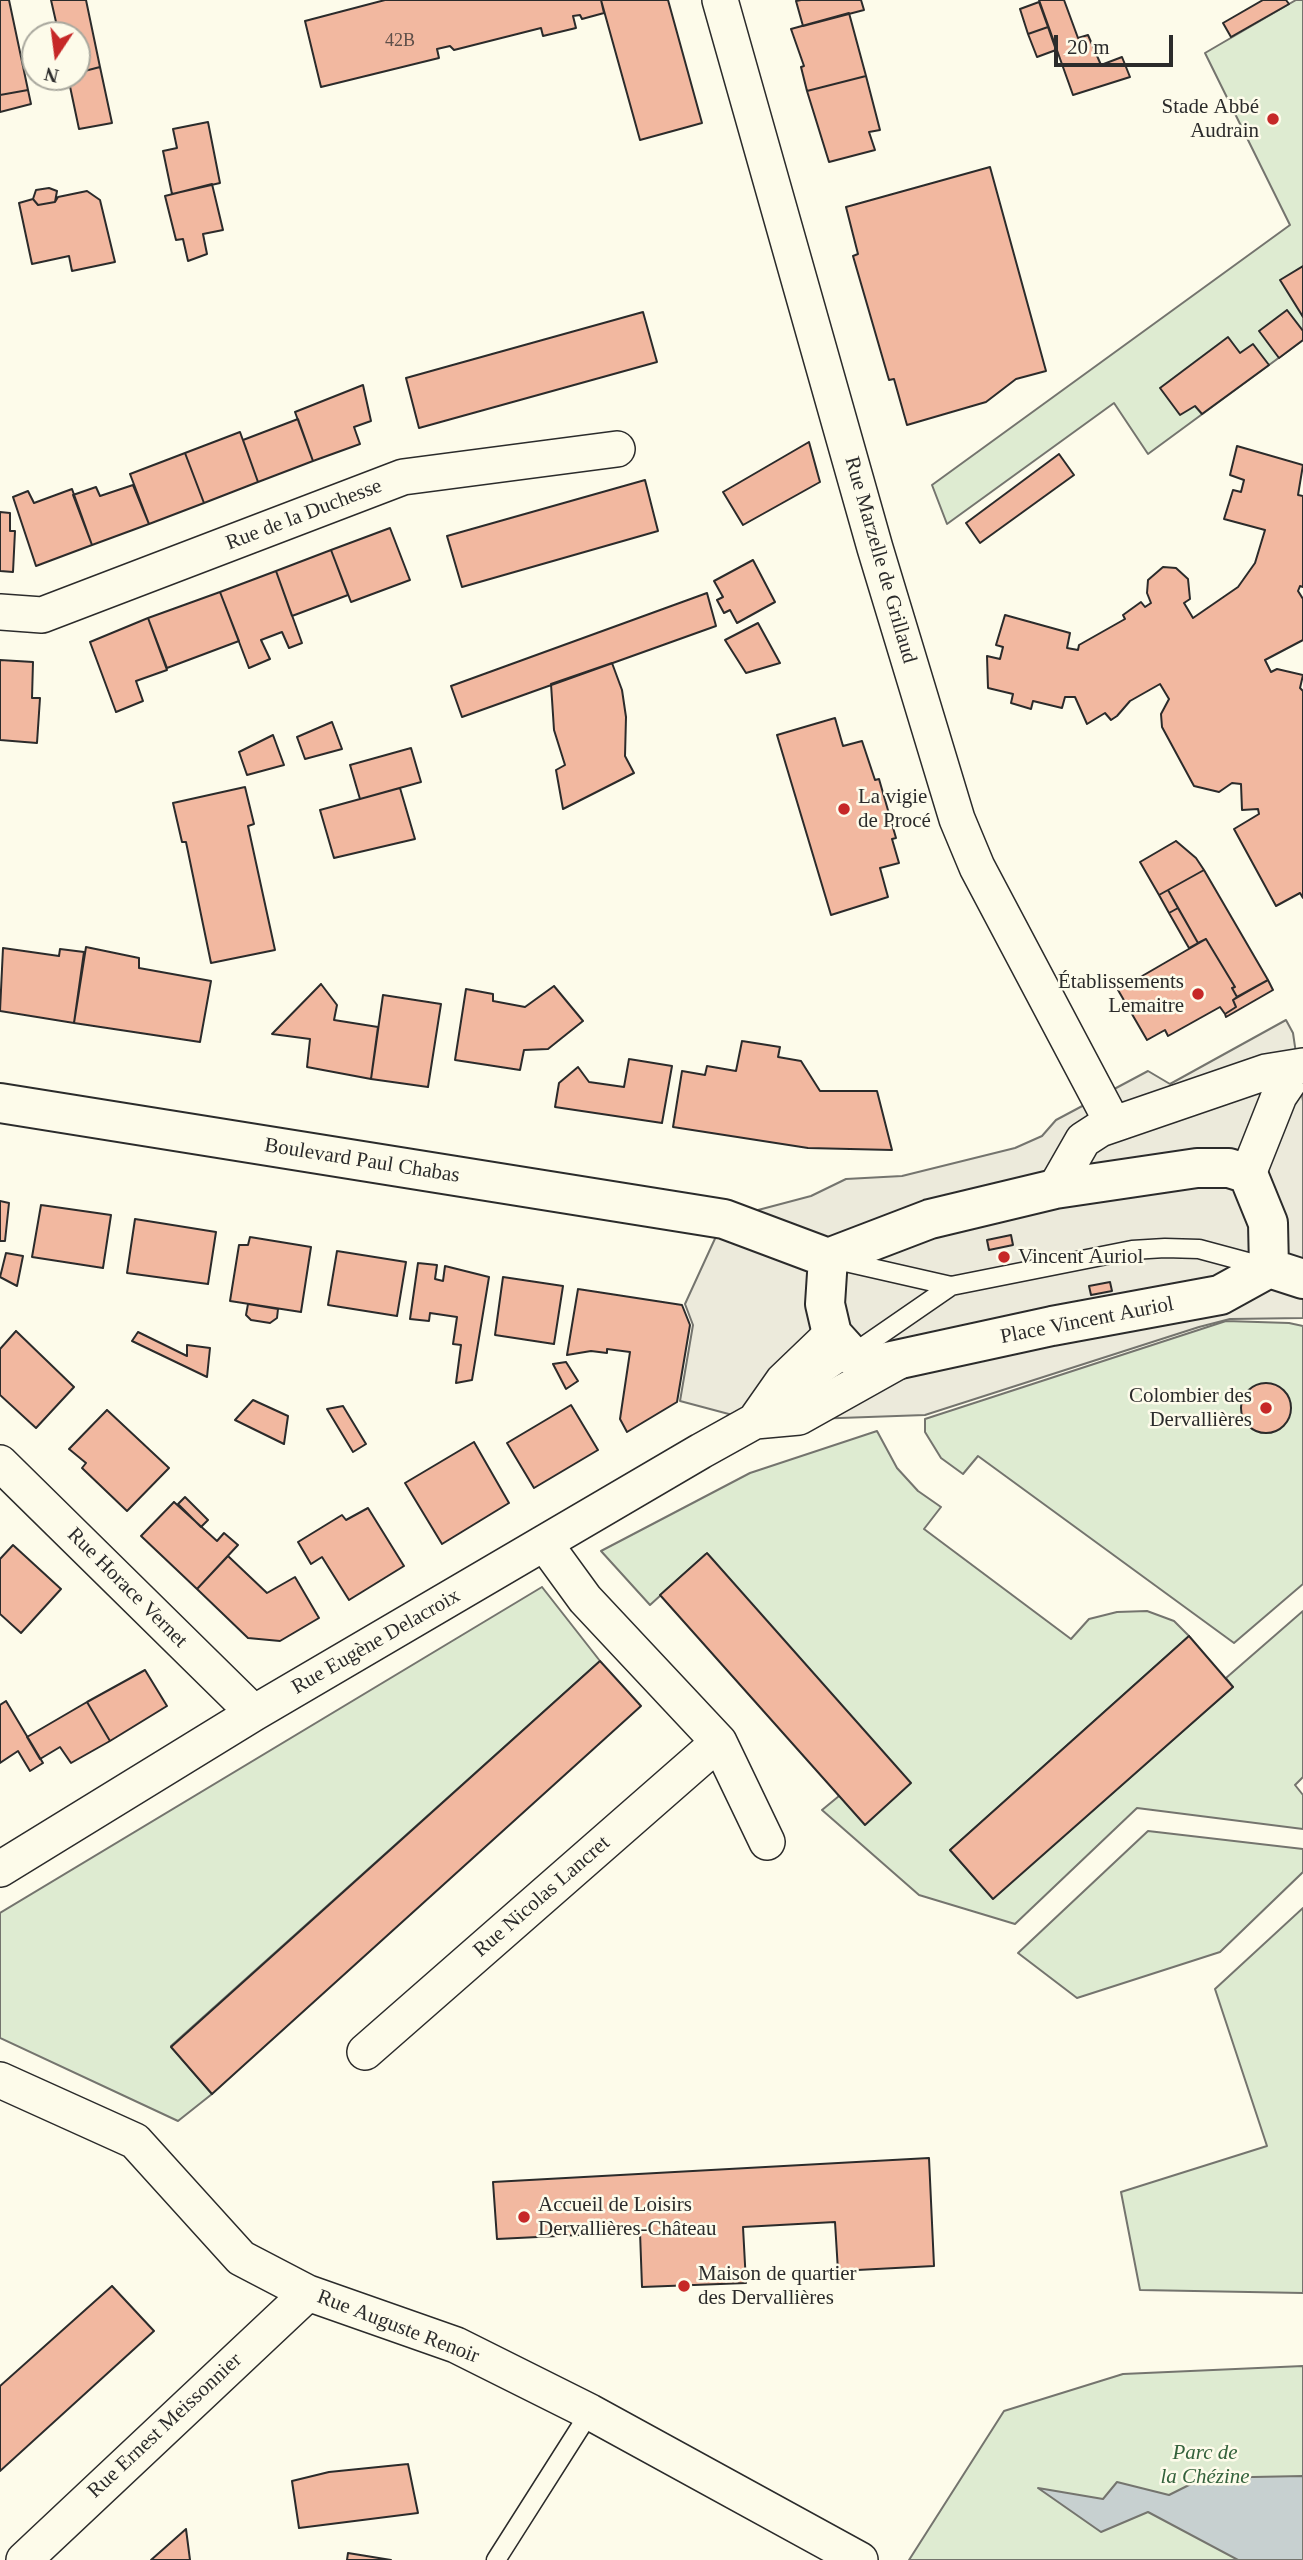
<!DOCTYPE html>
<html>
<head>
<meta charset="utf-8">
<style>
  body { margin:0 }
  #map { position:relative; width:1303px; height:2560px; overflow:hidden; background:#fdfbea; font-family:Georgia,serif }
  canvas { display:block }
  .north { position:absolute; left:21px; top:21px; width:70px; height:70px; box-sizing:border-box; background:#fdfbea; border:2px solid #a9a89e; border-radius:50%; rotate:193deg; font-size:19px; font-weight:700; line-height:28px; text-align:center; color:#2b2b2b }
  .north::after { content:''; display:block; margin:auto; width:24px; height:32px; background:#c62828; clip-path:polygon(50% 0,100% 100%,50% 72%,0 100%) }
  .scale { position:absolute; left:1054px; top:35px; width:119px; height:32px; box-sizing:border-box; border:4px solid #2b2b2b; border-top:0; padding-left:9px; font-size:21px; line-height:24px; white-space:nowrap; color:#2b2b2b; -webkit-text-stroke:5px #fdfbea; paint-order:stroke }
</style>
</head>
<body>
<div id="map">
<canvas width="1303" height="2560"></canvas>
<div class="north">N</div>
<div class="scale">20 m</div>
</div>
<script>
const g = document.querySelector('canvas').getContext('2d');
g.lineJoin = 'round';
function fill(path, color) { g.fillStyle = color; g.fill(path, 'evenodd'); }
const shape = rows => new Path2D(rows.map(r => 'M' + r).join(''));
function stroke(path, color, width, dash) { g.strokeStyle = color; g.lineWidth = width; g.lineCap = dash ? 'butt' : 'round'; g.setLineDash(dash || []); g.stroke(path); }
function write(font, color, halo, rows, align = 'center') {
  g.font = font + ' Georgia,serif'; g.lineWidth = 5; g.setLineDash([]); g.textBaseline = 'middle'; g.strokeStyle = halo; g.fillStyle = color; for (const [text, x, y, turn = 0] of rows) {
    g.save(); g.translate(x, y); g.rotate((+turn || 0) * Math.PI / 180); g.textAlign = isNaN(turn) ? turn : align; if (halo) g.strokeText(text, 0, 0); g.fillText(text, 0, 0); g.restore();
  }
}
const green = shape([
  [1296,0,1303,0,1303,340,1148,454,1114,403,947,524,932,485,1290,225,1205,53,1296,0],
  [1226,1321,1289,1323,1303,1326,1303,1584,1234,1643,978,1456,963,1474,941,1458,925,1432,925,1419,1226,1321],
  [877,1431,897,1468,918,1491,941,1507,924,1529,1071,1639,1089,1619,1117,1612,1147,1611,1174,1621,1189,1636,950,1850,993,1898,1233,1687,1226,1678,1303,1611,1303,1777,1295,1785,1303,1795,1303,1829,1137,1808,1015,1924,919,1895,822,1810,839,1796,706,1554,650,1605,601,1551,750,1473,877,1431],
  [542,1587,600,1661,171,2046,212,2094,178,2121,0,2038,0,1913,542,1587],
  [1148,1831,1303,1849,1303,1872,1220,1952,1077,1998,1018,1953,1148,1831],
  [1303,1908,1303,2293,1140,2290,1121,2192,1267,2146,1215,1989,1303,1908],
  [1303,2366,1303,2560,909,2560,1004,2411,1123,2374,1303,2366]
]);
fill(green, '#deebd1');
stroke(green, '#74746e', 2);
const parking = shape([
  [1286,1020,1293,1033,1303,1101,1303,1318,1230,1319,1199,1327,925,1415,755,1421,680,1401,693,1325,685,1304,724,1219,811,1196,846,1179,902,1176,1015,1148,1042,1136,1056,1120,1148,1071,1170,1084,1286,1020]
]);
fill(parking, '#eceadb');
stroke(parking, '#74746e', 2);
const water = shape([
  [1303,2476,1303,2560,1238,2560,1148,2512,1101,2532,1038,2488,1103,2499,1117,2482,1169,2495,1203,2478,1303,2476]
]);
fill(water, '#c7d0d0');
stroke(water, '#74746e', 2);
const building = shape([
  [0,0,9,0,28,90,0,95,0,0],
  [51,0,86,0,100,67,77,73,77,35,59,35,51,0],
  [385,0,601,0,604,13,582,19,580,15,573,16,576,28,543,36,541,28,454,50,450,46,437,49,439,58,321,87,305,21,385,0],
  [601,0,668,0,702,123,640,140,601,0],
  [801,0,861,0,864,10,803,26,796,1,801,0],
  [1039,0,1064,0,1078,38,1088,35,1101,65,1122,57,1130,77,1073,95,1039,0],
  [1263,0,1286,0,1289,4,1231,37,1223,23,1263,0],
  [1039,2,1048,27,1028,34,1020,9,1039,2],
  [849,13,866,76,807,91,801,67,804,66,791,29,849,13],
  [1048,27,1056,50,1037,57,1028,34,1048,27],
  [100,67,112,123,79,129,68,77,77,77,77,73,100,67],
  [866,76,880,130,869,132,875,150,829,162,807,91,866,76],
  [28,90,31,104,0,112,0,95,28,90],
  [208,122,220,183,172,194,163,151,177,148,173,129,208,122],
  [990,167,1046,371,1016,379,986,402,907,425,894,379,889,380,853,256,858,254,846,207,990,167],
  [212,184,223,230,203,234,207,254,188,261,183,239,176,240,165,196,212,184],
  [49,188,57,191,55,202,38,205,33,199,36,190,49,188],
  [87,191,100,200,115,262,72,271,69,256,32,264,19,203,33,199,38,205,55,202,58,197,87,191],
  [1303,266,1303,317,1280,280,1303,266],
  [1287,310,1303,331,1303,340,1279,358,1259,331,1287,310],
  [643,312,657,362,419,428,406,378,643,312],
  [1228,337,1240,353,1253,344,1269,365,1202,414,1195,406,1180,415,1160,388,1228,337],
  [363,385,371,421,354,427,360,444,313,461,295,412,363,385],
  [298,419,313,461,258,482,243,440,298,419],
  [240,432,258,482,204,503,185,453,240,432],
  [809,442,820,482,743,525,723,492,809,442],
  [1237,446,1303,465,1298,495,1303,496,1303,587,1300,586,1298,591,1303,599,1303,640,1265,660,1271,672,1277,669,1303,675,1300,688,1303,691,1303,898,1300,893,1276,906,1234,829,1259,814,1258,809,1242,810,1241,784,1232,783,1219,792,1194,786,1162,727,1161,714,1169,699,1160,684,1130,701,1117,716,1111,720,1105,713,1087,724,1075,697,1065,697,1062,708,1033,701,1031,709,1011,703,1013,694,988,688,987,656,1000,659,1003,647,996,645,1005,615,1070,633,1067,648,1078,650,1079,645,1125,619,1123,615,1141,602,1145,607,1151,603,1147,593,1148,580,1163,567,1176,568,1188,579,1190,599,1184,603,1193,618,1238,587,1255,563,1265,530,1224,519,1233,490,1241,492,1244,480,1230,475,1237,446],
  [185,453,204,503,149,524,130,474,185,453],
  [1059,454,1074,475,980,543,966,523,1059,454],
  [645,480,658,531,462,587,447,536,645,480],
  [133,485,149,524,92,545,73,495,96,487,100,496,133,485],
  [72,489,92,545,36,566,13,497,28,491,34,503,72,489],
  [0,512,10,513,10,531,15,531,13,572,0,571,0,512],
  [390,528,410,580,351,602,331,550,390,528],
  [331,550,348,595,292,616,276,571,331,550],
  [753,560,775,602,737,623,730,610,724,613,717,600,723,597,714,581,753,560],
  [276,571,302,643,289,648,282,632,261,640,270,659,249,668,220,592,276,571],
  [220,592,239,641,167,668,148,618,220,592],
  [707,593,716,626,462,717,451,686,707,593],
  [148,618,167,670,136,681,143,701,116,712,90,642,148,618],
  [758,623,780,663,746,673,725,640,758,623],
  [0,660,33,662,32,698,40,698,37,743,0,740,0,660],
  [612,663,622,690,626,717,625,756,634,773,563,809,556,770,565,765,554,730,551,684,612,663],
  [835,718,843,746,862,741,875,780,879,779,896,838,892,839,899,863,880,868,888,897,831,915,777,735,835,718],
  [332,722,342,749,305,759,297,737,332,722],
  [273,735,284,765,247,775,239,752,273,735],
  [411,748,421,782,360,799,350,765,411,748],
  [245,787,254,824,248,826,275,950,211,963,186,842,182,842,173,803,245,787],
  [400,788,415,839,334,858,320,810,400,788],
  [1176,841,1196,858,1204,870,1159,895,1140,862,1176,841],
  [1204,870,1268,980,1237,997,1232,988,1235,987,1206,939,1198,943,1168,890,1204,870],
  [1168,890,1178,908,1169,913,1159,895,1168,890],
  [1178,908,1198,943,1189,948,1169,913,1178,908],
  [1206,939,1235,987,1232,988,1237,997,1233,1000,1236,1007,1225,1014,1220,1007,1168,1036,1165,1030,1147,1040,1118,990,1206,939],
  [86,947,139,958,139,968,211,981,200,1042,74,1023,86,947],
  [3,948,59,956,60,949,84,952,74,1023,0,1011,3,948],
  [1268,980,1273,990,1226,1017,1225,1014,1236,1007,1233,1000,1268,980],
  [321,984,337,1005,334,1020,378,1027,371,1079,307,1067,310,1039,272,1034,321,984],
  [554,986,583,1021,548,1049,524,1050,520,1070,455,1060,466,989,493,994,493,1001,525,1007,554,986],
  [383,995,441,1004,428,1087,371,1079,383,995],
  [742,1041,780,1047,778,1057,801,1061,820,1091,877,1091,892,1150,808,1148,673,1127,682,1071,705,1075,707,1066,736,1071,742,1041],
  [629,1059,672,1066,662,1123,555,1107,559,1083,578,1067,589,1082,624,1087,629,1059],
  [0,1201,9,1203,5,1241,0,1241,0,1201],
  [41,1205,111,1215,103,1268,32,1257,41,1205],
  [135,1219,216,1232,208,1284,127,1273,135,1219],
  [1011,1235,1013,1245,989,1250,987,1240,1011,1235],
  [250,1237,311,1247,301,1312,230,1301,239,1245,248,1245,250,1237],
  [337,1251,406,1262,397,1316,328,1305,337,1251],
  [6,1253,23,1256,17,1286,0,1277,6,1253],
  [418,1263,437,1265,435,1279,443,1281,445,1266,489,1277,472,1380,456,1383,461,1345,453,1344,457,1317,430,1313,429,1321,410,1319,418,1263],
  [503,1277,563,1286,554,1344,495,1335,503,1277],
  [1110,1282,1112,1291,1091,1295,1089,1286,1110,1282],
  [578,1289,682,1305,690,1325,677,1402,627,1432,620,1419,630,1352,607,1349,607,1353,591,1351,567,1355,578,1289],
  [248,1304,278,1309,277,1318,270,1323,251,1320,246,1315,248,1304],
  [16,1331,74,1387,36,1428,0,1395,0,1349,16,1331],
  [138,1332,187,1356,187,1345,210,1348,207,1377,132,1341,138,1332],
  [566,1362,578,1381,566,1389,553,1364,566,1362],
  '1241 1408a25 25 0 1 1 50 0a25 25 0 1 1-50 0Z',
  [253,1400,288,1416,284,1444,235,1420,253,1400],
  [571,1405,598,1450,534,1488,507,1443,571,1405],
  [343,1406,366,1444,353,1452,327,1409,343,1406],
  [107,1410,169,1468,127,1511,82,1468,86,1463,69,1449,107,1410],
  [474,1442,509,1503,442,1544,405,1483,474,1442],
  [185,1497,208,1520,201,1527,178,1504,185,1497],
  [174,1502,217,1541,224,1533,238,1545,197,1589,141,1536,174,1502],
  [368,1508,404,1566,349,1600,322,1557,311,1564,298,1542,342,1515,346,1520,368,1508],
  [13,1545,61,1589,21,1633,0,1614,0,1559,13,1545],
  [707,1553,911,1783,865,1825,660,1595,707,1553],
  [228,1556,267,1593,295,1577,319,1618,280,1641,248,1638,197,1589,228,1556],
  [1189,1636,1233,1687,993,1899,950,1850,1189,1636],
  [600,1661,641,1706,212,2094,171,2047,600,1661],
  [145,1670,167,1706,110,1741,87,1702,145,1670],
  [6,1701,43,1763,30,1771,18,1751,0,1763,0,1705,6,1701],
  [87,1702,110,1741,71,1763,60,1747,40,1759,27,1737,87,1702],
  [929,2158,934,2266,838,2271,835,2222,743,2227,746,2283,642,2287,640,2232,497,2239,493,2182,929,2158],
  [112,2286,154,2331,0,2471,0,2386,112,2286],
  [408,2464,418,2513,299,2528,292,2481,329,2472,408,2464],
  [186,2529,190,2560,151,2560,186,2529],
  [348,2553,391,2560,347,2560,348,2553]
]);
fill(building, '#f2b8a0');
stroke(building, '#2b2b2b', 2);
const service = shape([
  [841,1261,951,1286],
  [777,1406,951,1286,1132,1250,1165,1248,1199,1249,1266,1267],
  [496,2560,590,2412]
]);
const minor = shape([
  [720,0,875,548,957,819,977,867,1113,1124],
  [0,612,42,615,403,477,617,449],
  [1248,1174,1279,1096,1298,1068],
  [1055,1189,1083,1140,1100,1129,1266,1072,1303,1066],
  [755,1421,783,1381,832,1334],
  [0,1463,254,1713],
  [545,1544,585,1599,719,1742,767,1842],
  [0,1869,254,1713,701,1451,755,1421,799,1417,899,1361],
  [365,2052,719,1742],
  [0,2080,135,2141,241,2258,308,2293,456,2345,590,2412,860,2560],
  [24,2560,308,2293]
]);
const primary = shape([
  [0,1103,724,1219,828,1258,930,1219,1055,1189,1197,1168,1229,1168,1248,1174,1268,1223,1269,1268],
  [828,1258,825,1304,832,1334,851,1355,882,1363,1052,1326,1220,1295,1269,1268,1303,1279]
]);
stroke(service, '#2b2b2b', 21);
stroke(minor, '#2b2b2b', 38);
stroke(primary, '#2b2b2b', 42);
stroke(service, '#fdfbea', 18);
stroke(minor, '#fdfbea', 35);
stroke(primary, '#fdfbea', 38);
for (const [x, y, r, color] of [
  [1273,119,7,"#c62828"],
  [844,809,7,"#c62828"],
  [1198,994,7,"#c62828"],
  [1004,1257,7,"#c62828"],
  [1266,1408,7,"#c62828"],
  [524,2217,7,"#c62828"],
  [684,2286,7,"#c62828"]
]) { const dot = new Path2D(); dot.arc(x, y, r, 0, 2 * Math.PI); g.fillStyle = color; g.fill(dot); stroke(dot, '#fdfbea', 2.5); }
write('18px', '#5d4e48', null, [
  ["42B",400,41]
]);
write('21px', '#2b2b2b', '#fdfbea', [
  ["Stade Abbé",1259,107,"right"],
  ["Audrain",1259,131,"right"],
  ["La vigie",858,797],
  ["de Procé",858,821],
  ["Établissements",1184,982,"right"],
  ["Lemaitre",1184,1006,"right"],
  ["Vincent Auriol",1018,1257],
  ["Colombier des",1252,1396,"right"],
  ["Dervallières",1252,1420,"right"],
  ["Accueil de Loisirs",538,2205],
  ["Dervallières-Château",538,2229],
  ["Maison de quartier",698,2274],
  ["des Dervallières",698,2298]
], 'left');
write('21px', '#2b2b2b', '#fdfbea', [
  ["Rue de la Duchesse",304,515,-21],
  ["Rue Marzelle de Grillaud",880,560,74],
  ["Boulevard Paul Chabas",362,1161,9],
  ["Place Vincent Auriol",1087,1321,-11],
  ["Rue Horace Vernet",127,1588,45],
  ["Rue Eugène Delacroix",376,1642,-30],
  ["Rue Nicolas Lancret",542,1897,-41],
  ["Rue Auguste Renoir",398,2327,21],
  ["Rue Ernest Meissonnier",165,2426,-43]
]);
write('italic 21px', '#34623c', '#fdfbea', [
  ["Parc de",1205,2453],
  ["la Chézine",1205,2477]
]);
</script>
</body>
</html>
